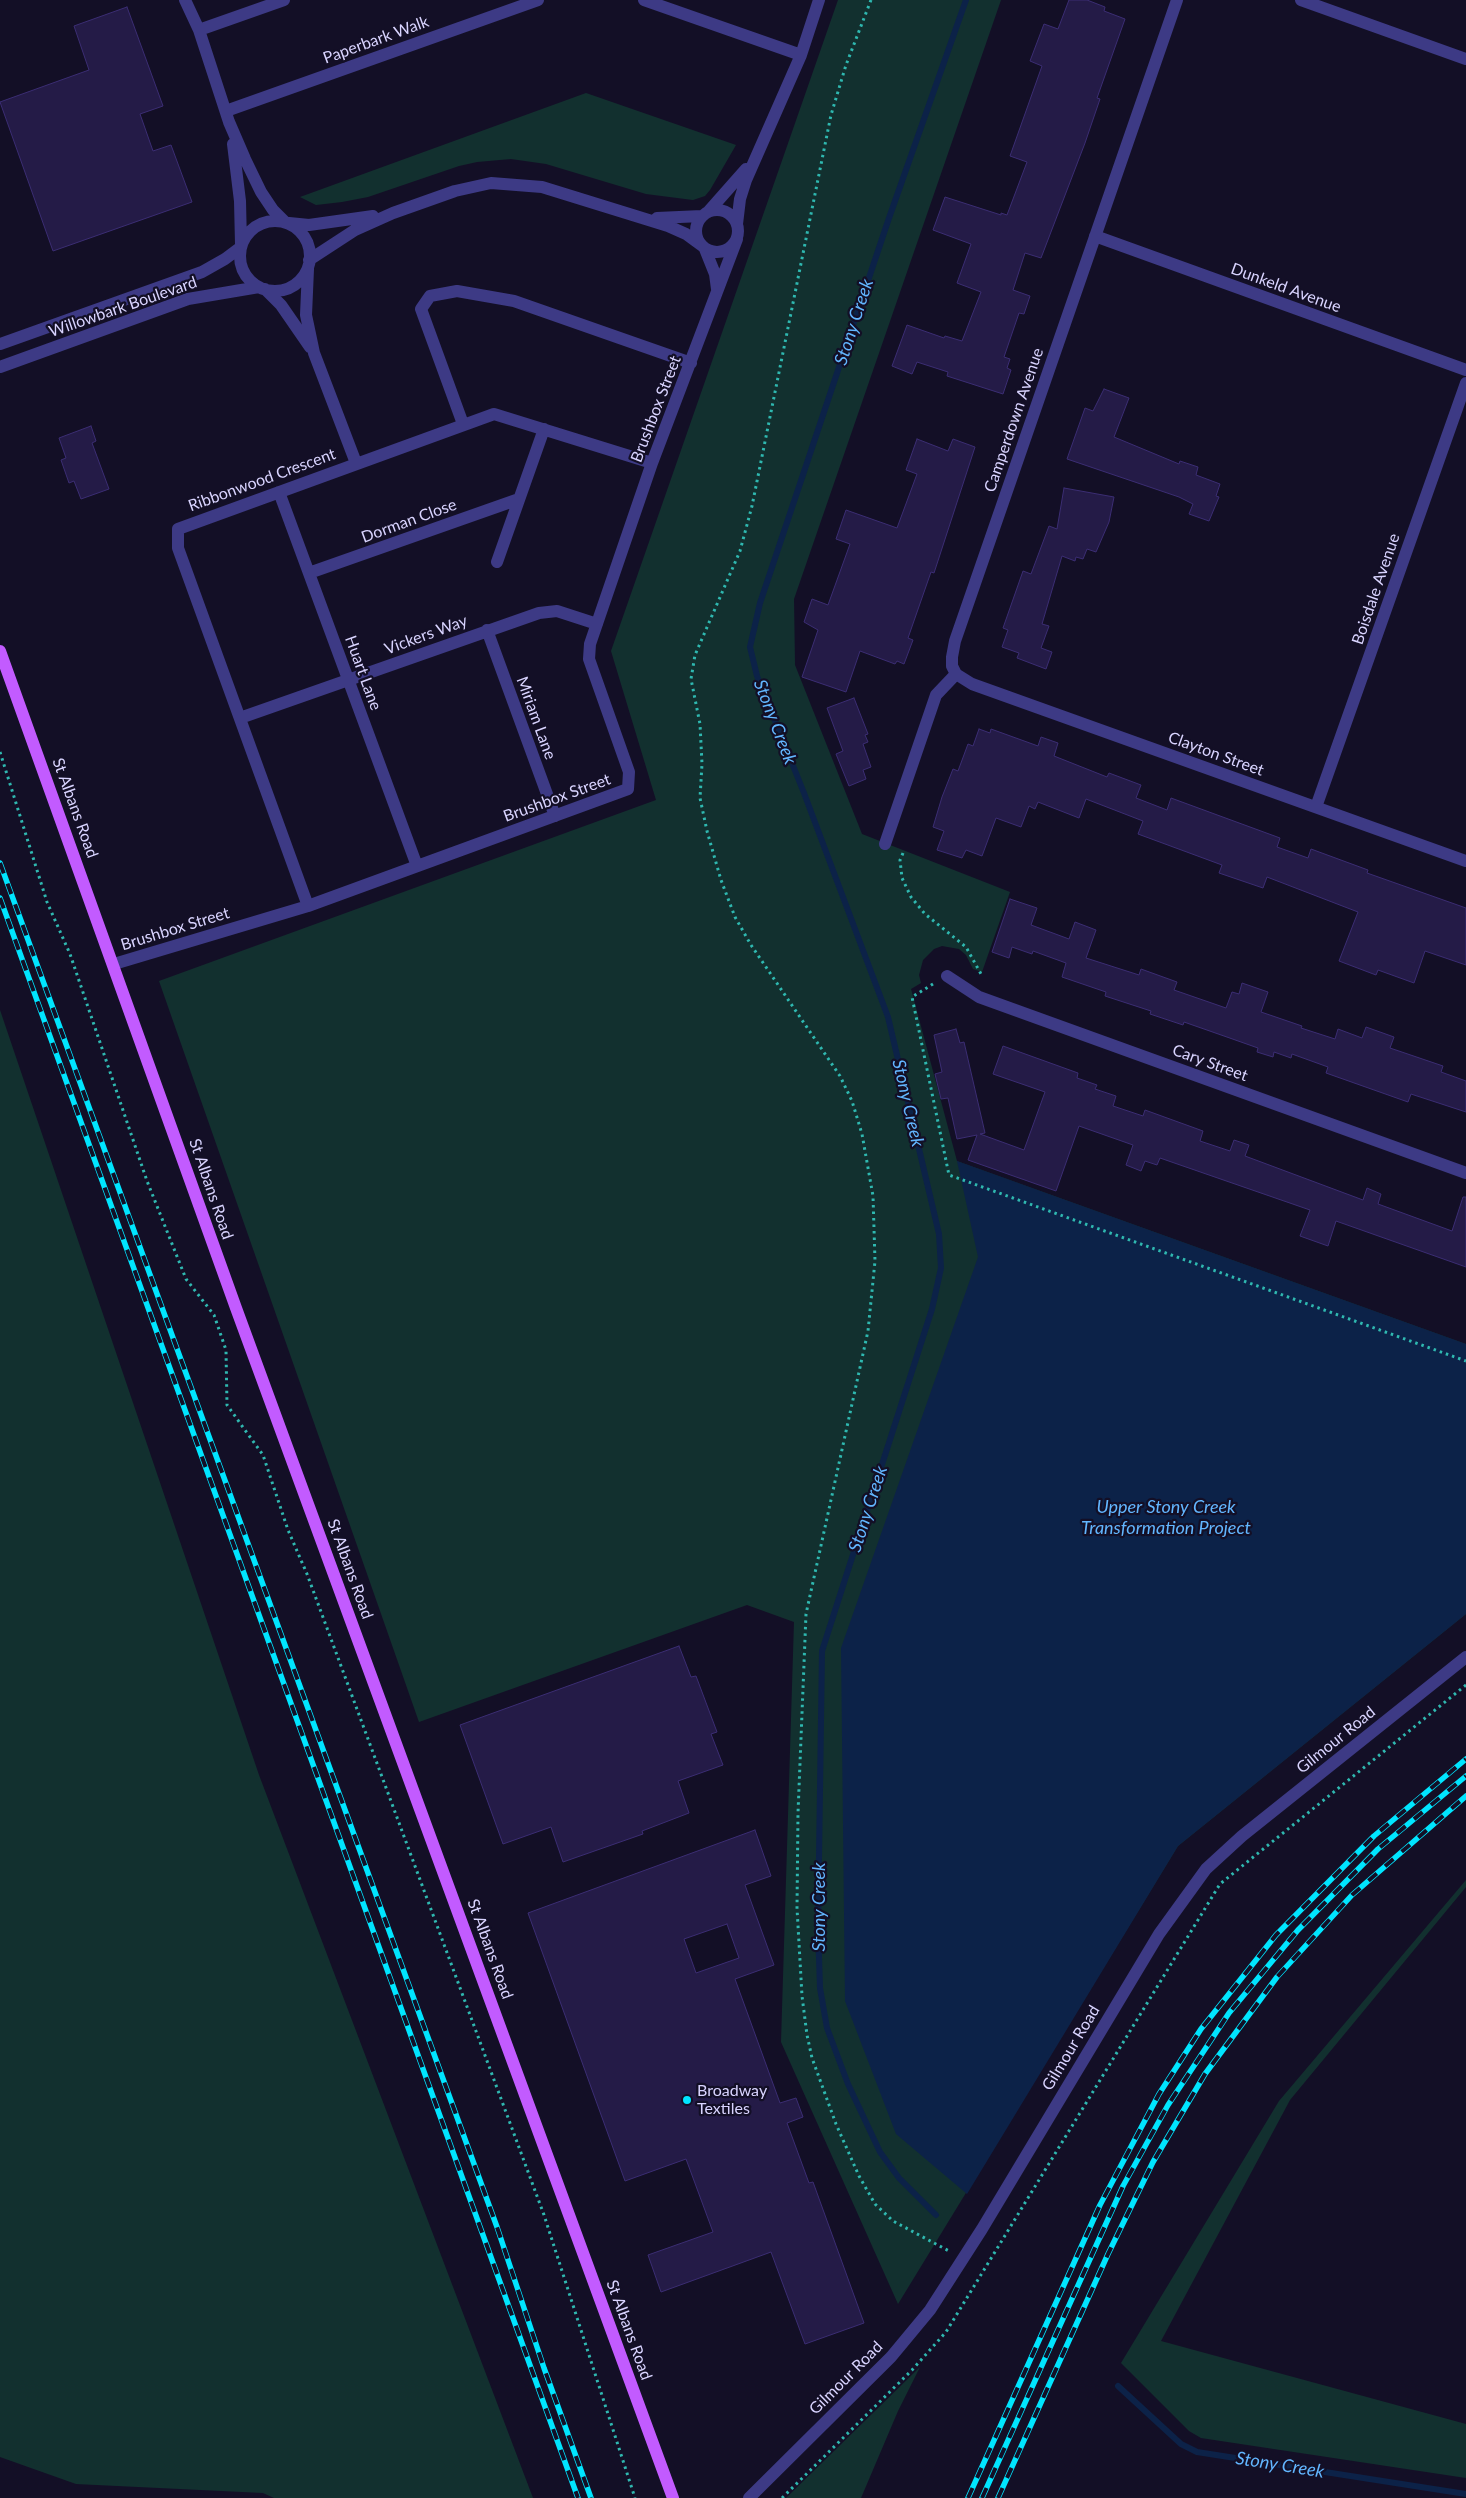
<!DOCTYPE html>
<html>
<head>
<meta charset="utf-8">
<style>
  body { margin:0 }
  canvas { display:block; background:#130f26 }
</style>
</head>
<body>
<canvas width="1466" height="2498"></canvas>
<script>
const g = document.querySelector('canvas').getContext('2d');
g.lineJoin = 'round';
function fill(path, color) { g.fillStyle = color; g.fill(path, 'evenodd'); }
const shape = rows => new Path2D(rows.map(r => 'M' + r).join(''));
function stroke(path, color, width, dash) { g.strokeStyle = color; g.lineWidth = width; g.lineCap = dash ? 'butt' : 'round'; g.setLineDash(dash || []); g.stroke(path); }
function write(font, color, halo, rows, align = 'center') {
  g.font = font + ' Lato,sans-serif'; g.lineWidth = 4.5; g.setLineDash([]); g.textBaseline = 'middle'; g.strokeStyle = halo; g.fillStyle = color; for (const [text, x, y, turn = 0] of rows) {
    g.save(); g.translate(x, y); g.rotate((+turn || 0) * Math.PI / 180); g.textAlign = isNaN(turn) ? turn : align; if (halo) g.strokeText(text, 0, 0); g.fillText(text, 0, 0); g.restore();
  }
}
fill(shape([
  [838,0,1001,0,794,599,795,665,862,834,1010,892,982,972,973,969,966,955,959,949,942,946,934,949,923,960,919,975,921,983,911,989,957,1161,1466,1344,1466,1614,1178,1846,898,2304,781,2042,794,1622,747,1605,419,1722,159,981,656,800,611,651],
  [586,93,736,145,710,190,705,196,693,200,646,194,546,164,511,159,477,162,459,166,368,197,342,202,316,205,300,197],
  [0,1010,259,1775,533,2498,274,2498,263,2493,76,2484,0,2457],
  [1466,1880,1466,1887,1290,2100,1161,2341,1466,2424,1466,2478,1201,2438,1189,2431,1121,2363,1279,2101],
  [920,2367,898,2411,861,2498,786,2498]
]), '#12302f');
fill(shape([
  [957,1161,1466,1344,1466,1614,1178,1846,967,2194,896,2134,845,2001,841,1648,978,1257]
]), '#0c2248');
stroke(shape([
  [936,2215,899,2178,880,2152,848,2084,827,2028,820,1988,818,1926,822,1651,932,1309,941,1268,939,1234,888,1017,804,793,757,676,750,647,760,603,889,218,966,0],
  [1118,2386,1181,2444,1197,2452,1466,2494]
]), '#0c2248', 6);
const building = shape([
  [1069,0,1087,0,1105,7,1104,11,1125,19,1097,98,1100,99,1085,143,1041,258,1025,253,1013,290,1030,296,1024,314,1019,313,1004,357,1010,359,1007,368,1011,370,1003,394,947,376,948,372,917,362,912,374,892,366,907,325,944,338,945,336,962,341,981,292,957,283,971,244,933,230,945,197,1001,215,1001,213,1007,215,1027,162,1010,156,1042,66,1030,61,1044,24,1058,29,1069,0],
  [127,7,163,106,140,114,153,151,171,145,192,202,53,251,0,102,89,70,74,26,127,7],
  [1104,389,1129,398,1114,437,1179,464,1180,461,1198,467,1196,475,1220,484,1216,496,1219,497,1209,521,1189,514,1193,504,1179,497,1067,459,1085,408,1093,411,1104,389],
  [91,426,96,441,92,443,109,489,81,499,74,481,69,483,61,460,66,458,59,438,91,426],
  [917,439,948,451,953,439,975,447,934,573,931,572,908,638,913,640,904,664,897,661,895,664,860,651,846,692,802,677,818,630,804,622,812,599,828,605,850,544,836,539,846,510,897,528,917,474,906,470,917,439],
  [1064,488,1114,497,1109,522,1096,552,1087,549,1083,559,1076,557,1075,561,1062,556,1042,624,1049,626,1041,648,1052,652,1046,669,1017,658,1019,653,1002,647,1008,630,1003,628,1023,571,1031,574,1049,526,1057,529,1064,488],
  [854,698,868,734,865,735,868,742,863,744,871,767,863,770,866,779,849,786,836,754,843,751,827,708,854,698],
  [979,729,990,733,991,729,1038,746,1041,737,1058,743,1054,756,1107,777,1109,773,1141,785,1136,798,1167,810,1171,798,1280,838,1277,847,1308,858,1311,849,1368,870,1367,873,1466,908,1466,965,1425,951,1414,983,1378,970,1376,975,1339,961,1358,912,1267,877,1263,888,1219,873,1222,865,1138,834,1143,821,1086,799,1079,818,1038,802,1035,809,1029,806,1021,827,996,818,982,856,966,850,962,858,937,850,944,831,933,827,942,797,953,769,958,771,968,744,973,746,979,729],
  [1010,899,1037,908,1031,925,1069,939,1075,922,1096,930,1086,958,1139,975,1141,969,1177,982,1174,990,1226,1008,1232,992,1239,994,1242,983,1268,992,1261,1012,1302,1026,1301,1028,1335,1039,1338,1029,1362,1038,1366,1027,1394,1037,1390,1048,1443,1066,1441,1072,1466,1081,1466,1112,1411,1094,1408,1102,1326,1073,1328,1067,1292,1054,1291,1058,1274,1052,1273,1057,1257,1052,1258,1048,1224,1036,1184,1022,1183,1025,1150,1014,1151,1011,1105,996,1106,992,1062,977,1066,963,1033,951,1032,954,1012,947,1009,958,992,952,1010,899],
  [956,1029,960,1043,964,1042,985,1133,980,1134,1024,1150,1045,1092,993,1074,1003,1046,1078,1073,1077,1078,1097,1085,1095,1089,1116,1096,1113,1106,1143,1116,1145,1110,1203,1131,1200,1141,1230,1151,1234,1140,1249,1145,1245,1156,1363,1200,1367,1188,1381,1194,1378,1204,1452,1231,1463,1197,1466,1197,1466,1267,1336,1221,1328,1246,1300,1236,1310,1210,1160,1158,1157,1165,1145,1161,1141,1171,1126,1165,1133,1145,1079,1126,1056,1191,968,1160,977,1135,957,1139,948,1098,941,1099,935,1074,942,1072,934,1035,956,1029],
  [679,1646,691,1677,696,1676,717,1732,711,1734,723,1765,678,1781,689,1813,642,1831,643,1834,563,1862,551,1827,503,1844,460,1725,679,1646],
  [755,1830,771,1876,745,1885,774,1965,735,1979,780,2103,796,2098,803,2117,787,2123,809,2183,813,2182,864,2323,805,2344,771,2252,661,2292,648,2255,713,2232,686,2159,625,2181,528,1913,755,1830],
  [727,1924,739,1958,696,1973,684,1939,727,1924]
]);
fill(building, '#241b47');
stroke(building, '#3b2d73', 1);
stroke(shape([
  [871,0,846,65,831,115,752,506,740,551,695,655,691,679,700,724,702,764,700,798,707,831,721,880,735,917,751,945,840,1076,852,1101,862,1134,873,1196,875,1261,868,1331,806,1614,798,1813,797,1908,802,1996,807,2035,812,2058,836,2124,859,2176,875,2204,893,2221,949,2251],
  [0,752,47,902,70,954,147,1181,186,1279,214,1315,226,1350,227,1405,263,1455,288,1530,307,1574,544,2215,635,2498],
  [903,853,900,860,902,878,911,897,925,914,966,947,981,974],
  [933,984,912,997,949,1175,1466,1361],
  [782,2498,912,2370,946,2332,1220,1884,1466,1685]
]), '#2fb8b0', 3, [2.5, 4]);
stroke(shape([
  [185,0,199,30,229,122,245,159,261,192,273,210,286,223],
  [644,0,801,55],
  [1301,0,1466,59],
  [199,30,284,0],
  [226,111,538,0],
  [233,144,240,201,241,244],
  '696 231a21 21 0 1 1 42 0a21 21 0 1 1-42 0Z',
  [708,212,746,169],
  [657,218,702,216],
  '240 256a35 35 0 1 1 70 0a35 35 0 1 1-70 0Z',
  [289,223,309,225,373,216],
  [737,224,740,199,746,180,801,55,819,0],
  [1095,236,1466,370],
  [705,249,715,274,717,289],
  [309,260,355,230,393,213,455,191,491,183,542,187,668,226,686,234,701,245],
  [308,269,306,315,314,353,356,463],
  [265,289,281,305,310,347],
  [0,344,202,272,225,259,241,247],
  [0,367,188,299,259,287],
  [463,424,421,309,430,296,457,291,514,301,691,363],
  [279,492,417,866],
  [497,562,544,429],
  [309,573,519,499],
  [487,630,555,816],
  [956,674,972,684,1466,861],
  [240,718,539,613,557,611,597,624],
  [1316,807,1466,383],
  [885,844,936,695,956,674,952,666,952,657,955,641,1177,0],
  [308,906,178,548,178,529,494,414,652,463],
  [114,964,308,906,628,789,629,772,589,659,590,644,652,463,737,239],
  [947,976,979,997,1466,1173],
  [749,2498,891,2357,930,2310,982,2229,1159,1934,1206,1869,1242,1836,1466,1657]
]), '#3d3a85', 12);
stroke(shape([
  [0,651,236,1308,673,2498]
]), '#c25bff', 12);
const rail = shape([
  [0,863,497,2227,544,2368,591,2498],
  [0,898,578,2498],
  [968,2498,1100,2205,1159,2094,1201,2029,1276,1935,1374,1836,1466,1759],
  [982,2498,1123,2186,1168,2105,1229,2013,1298,1930,1378,1849,1466,1776],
  [998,2498,1108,2254,1153,2162,1205,2074,1277,1977,1352,1895,1466,1796]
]);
stroke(rail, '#00e5ff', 5.5);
stroke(rail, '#130f26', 4, [11]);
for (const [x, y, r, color] of [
  [687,2100,5,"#00e5ff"]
]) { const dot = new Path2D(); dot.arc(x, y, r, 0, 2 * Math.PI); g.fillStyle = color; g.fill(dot); stroke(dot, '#130f26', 2); }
write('16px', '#d9d4ff', '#130f26', [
  ["Paperbark Walk",376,40,-20],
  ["Dunkeld Avenue",1286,288,20],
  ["Willowbark Boulevard",123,307,-19],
  ["Brushbox Street",656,409,-69],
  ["Camperdown Avenue",1014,420,-71],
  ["Ribbonwood Crescent",262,480,-20],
  ["Dorman Close",409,521,-20],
  ["Boisdale Avenue",1376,589,-71],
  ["Vickers Way",426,635,-20],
  ["Huart Lane",363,673,70],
  ["Miriam Lane",536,718,70],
  ["Clayton Street",1216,754,20],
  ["Brushbox Street",557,798,-20],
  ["St Albans Road",75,808,70],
  ["Brushbox Street",175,929,-17],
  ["Cary Street",1210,1063,20],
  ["St Albans Road",211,1189,71],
  ["St Albans Road",350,1569,70],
  ["Gilmour Road",1336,1740,-39],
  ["St Albans Road",490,1949,70],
  ["Gilmour Road",1071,2048,-59],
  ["St Albans Road",629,2330,70],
  ["Gilmour Road",846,2378,-45]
]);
write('16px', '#d9d4ff', '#130f26', [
  ["Broadway",697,2091],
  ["Textiles",697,2109]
], 'left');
write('italic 18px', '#62b6ff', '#130f26', [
  ["Stony Creek",854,322,-72],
  ["Stony Creek",775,722,69],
  ["Stony Creek",908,1103,77],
  ["Upper Stony Creek",1166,1507],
  ["Transformation Project",1166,1528],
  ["Stony Creek",868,1509,-72],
  ["Stony Creek",819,1907,-90],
  ["Stony Creek",1280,2465,9]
]);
</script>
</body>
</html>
